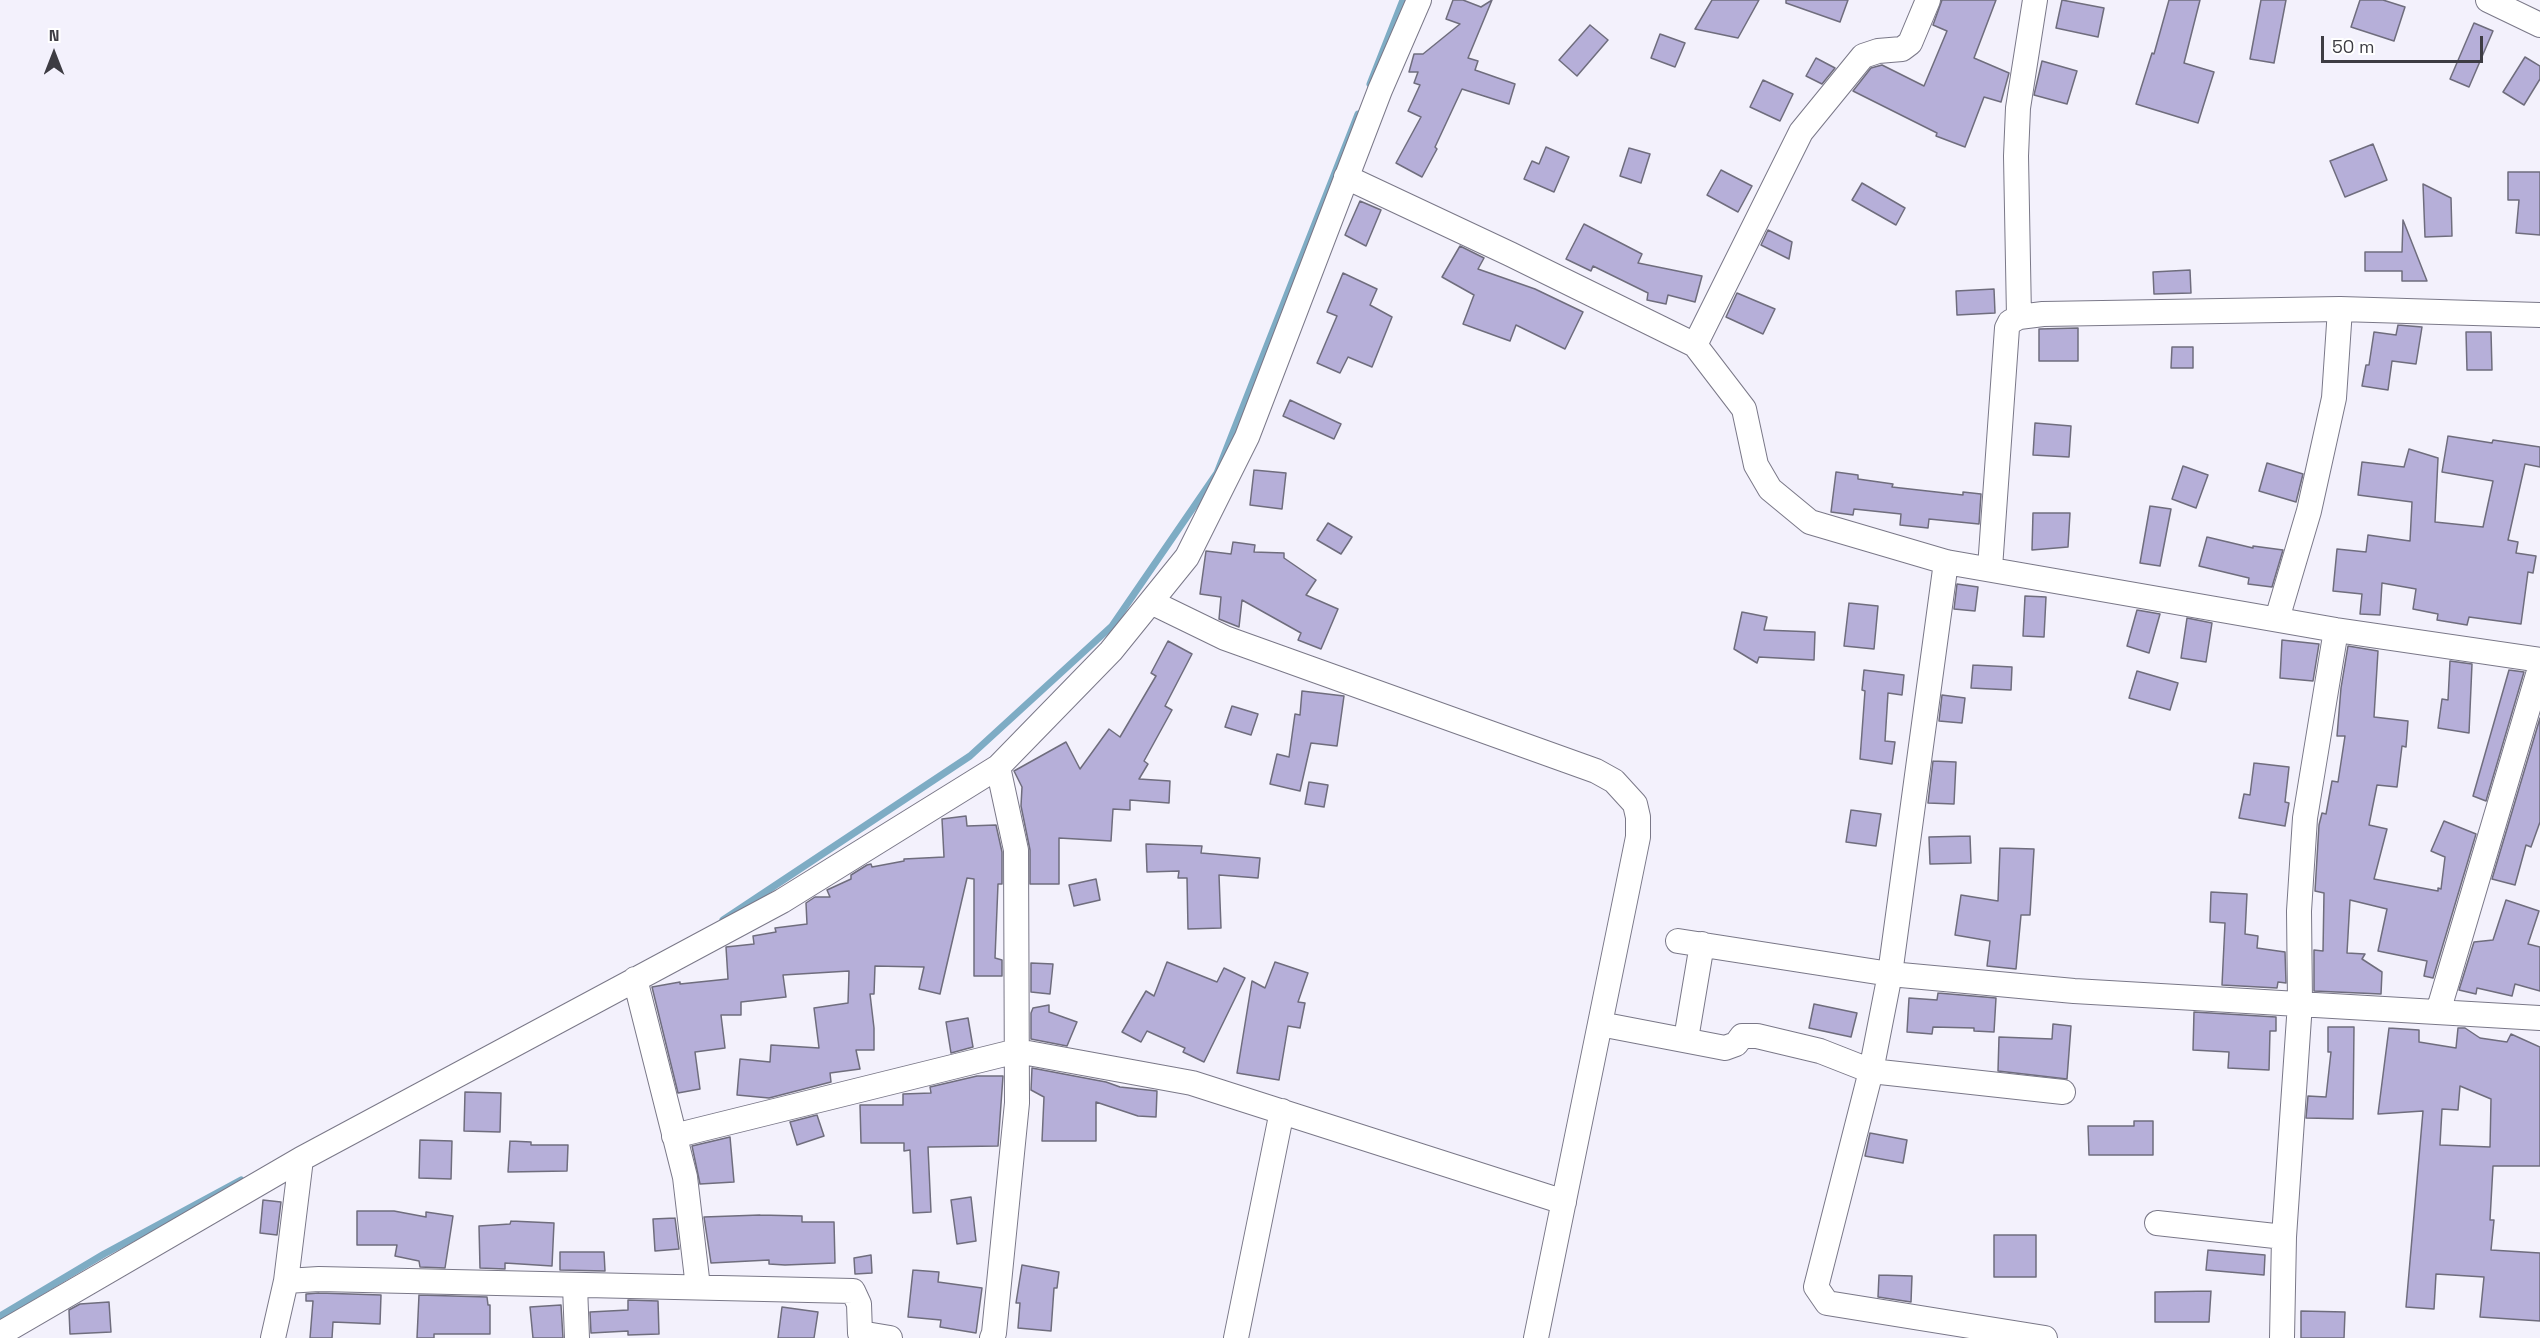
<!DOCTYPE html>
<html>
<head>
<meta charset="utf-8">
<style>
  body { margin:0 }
  #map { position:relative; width:2540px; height:1338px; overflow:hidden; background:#f3f1fc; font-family:"Space Grotesk",sans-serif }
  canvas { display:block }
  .north { position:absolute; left:24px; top:24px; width:60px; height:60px; -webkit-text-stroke:4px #fff; paint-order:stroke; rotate:0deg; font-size:16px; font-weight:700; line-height:24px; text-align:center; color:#3d3c43 }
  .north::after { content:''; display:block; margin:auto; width:21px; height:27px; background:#3d3c43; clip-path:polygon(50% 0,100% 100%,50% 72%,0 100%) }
  .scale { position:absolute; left:2321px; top:36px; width:162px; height:27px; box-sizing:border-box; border:3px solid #3d3c43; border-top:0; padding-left:8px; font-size:18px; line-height:21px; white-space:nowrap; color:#3d3c43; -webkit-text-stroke:4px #fff; paint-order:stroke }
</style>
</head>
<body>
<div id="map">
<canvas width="2540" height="1338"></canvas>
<div class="north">N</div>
<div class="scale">50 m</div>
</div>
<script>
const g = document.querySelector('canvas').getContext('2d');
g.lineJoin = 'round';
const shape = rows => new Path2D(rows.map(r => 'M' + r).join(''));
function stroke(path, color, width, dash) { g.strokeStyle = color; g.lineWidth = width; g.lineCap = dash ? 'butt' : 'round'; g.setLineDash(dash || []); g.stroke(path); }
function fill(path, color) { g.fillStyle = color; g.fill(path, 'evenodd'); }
stroke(shape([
  [1370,84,1403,0],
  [723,920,970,756,1112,626,1217,473,1358,114],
  [0,1316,104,1254,241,1180]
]), '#7eacc4', 7);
const building = shape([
  [1453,0,1463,0,1481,7,1492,0,1468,58,1478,61,1475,70,1515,84,1509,104,1462,89,1435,147,1437,149,1422,177,1396,163,1421,117,1408,111,1420,85,1414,83,1418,72,1409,72,1414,54,1423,54,1460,24,1446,19,1453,0],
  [1712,0,1759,0,1738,38,1695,29,1712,0],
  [1786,0,1848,0,1840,22,1786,3,1786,0],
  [1942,0,1996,0,1974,58,2009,73,2001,102,1984,97,1965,147,1936,136,1937,133,1853,91,1871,68,1882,65,1924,86,1947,31,1933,25,1942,0],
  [2062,0,2104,8,2098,37,2056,28,2062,0],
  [2169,0,2200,0,2184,63,2214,72,2198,123,2136,104,2152,53,2154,54,2169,0],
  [2261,0,2286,0,2274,63,2250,59,2261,0],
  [2360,0,2383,0,2405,7,2394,41,2351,27,2360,0],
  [2474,23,2493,31,2469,87,2450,79,2474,23],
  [1590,25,1608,40,1577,76,1559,60,1590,25],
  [1660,34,1685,43,1675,67,1651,58,1660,34],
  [2525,57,2540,66,2540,79,2524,105,2503,92,2525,57],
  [1816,58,1835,68,1822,84,1806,76,1816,58],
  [2042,61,2077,71,2067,104,2034,95,2042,61],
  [1763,80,1793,94,1780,121,1750,107,1763,80],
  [2373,144,2387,180,2345,197,2330,161,2373,144],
  [1546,147,1569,157,1554,192,1524,179,1532,161,1539,164,1546,147],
  [1629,148,1650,154,1641,183,1620,176,1629,148],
  [1721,170,1752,186,1738,212,1707,195,1721,170],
  [2508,172,2540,172,2540,235,2516,233,2519,200,2508,200,2508,172],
  [1862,183,1905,208,1896,225,1852,200,1862,183],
  [2423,184,2451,198,2452,236,2425,237,2423,184],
  [1360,201,1381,210,1366,246,1345,235,1360,201],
  [2403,220,2427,281,2402,281,2402,271,2365,271,2365,252,2402,252,2403,220],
  [1584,224,1642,254,1638,263,1702,276,1695,302,1668,295,1666,304,1647,300,1648,293,1593,266,1591,271,1566,259,1584,224],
  [1768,230,1792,242,1789,259,1761,245,1768,230],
  [1460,246,1484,258,1478,269,1535,289,1583,312,1565,349,1516,325,1510,341,1463,324,1474,295,1442,277,1460,246],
  [2190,270,2191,293,2154,294,2153,272,2190,270],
  [1343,273,1377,289,1370,305,1392,317,1372,367,1348,357,1340,373,1317,363,1337,316,1327,312,1343,273],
  [1994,289,1995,313,1957,315,1956,291,1994,289],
  [1737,293,1775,309,1763,334,1726,317,1737,293],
  [2398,325,2422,327,2416,364,2392,361,2388,390,2362,386,2366,365,2369,365,2374,332,2396,335,2398,325],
  [2078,328,2078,361,2039,361,2039,329,2078,328],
  [2466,332,2491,332,2492,370,2467,370,2466,332],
  [2172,347,2193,347,2193,368,2171,368,2172,347],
  [1290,400,1341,424,1334,439,1283,416,1290,400],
  [2035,423,2071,426,2069,457,2033,455,2035,423],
  [2448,436,2492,443,2493,440,2540,447,2540,467,2525,464,2508,540,2518,542,2516,553,2536,556,2533,573,2528,572,2521,624,2469,617,2467,625,2437,620,2438,614,2413,609,2416,589,2382,583,2380,615,2360,614,2362,594,2333,591,2337,549,2366,552,2368,535,2410,541,2412,502,2358,495,2362,462,2404,467,2409,449,2438,458,2435,522,2483,527,2493,481,2442,472,2448,436],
  [2267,463,2303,474,2296,502,2259,491,2267,463],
  [2183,466,2208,475,2196,508,2172,499,2183,466],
  [1254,470,1286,473,1282,509,1250,505,1254,470],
  [1836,472,1858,475,1858,479,1893,484,1892,487,1963,495,1963,492,1981,494,1979,524,1929,519,1928,528,1900,525,1901,514,1854,509,1853,515,1831,512,1836,472],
  [2150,506,2171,509,2160,566,2140,563,2150,506],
  [2033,513,2070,513,2068,547,2032,550,2033,513],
  [1328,523,1352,537,1341,554,1317,540,1328,523],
  [2207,537,2253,548,2253,546,2283,550,2272,587,2248,584,2249,578,2199,566,2207,537],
  [1233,542,1255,545,1254,552,1284,553,1284,558,1316,580,1306,595,1338,609,1321,649,1298,640,1301,633,1242,600,1239,627,1219,619,1221,597,1200,594,1206,551,1231,554,1233,542],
  [1957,584,1978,587,1975,611,1954,609,1957,584],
  [2025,596,2046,597,2044,637,2023,636,2025,596],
  [1849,603,1878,606,1874,649,1844,646,1849,603],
  [2137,610,2160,614,2149,653,2127,646,2137,610],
  [1742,612,1767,617,1764,630,1815,632,1814,660,1759,657,1757,663,1734,649,1742,612],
  [2187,618,2212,623,2206,662,2181,658,2187,618],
  [2282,640,2319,644,2313,681,2280,678,2282,640],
  [1168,641,1192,654,1165,706,1172,710,1144,761,1148,764,1139,779,1170,781,1169,803,1130,800,1130,810,1113,809,1111,841,1059,838,1059,884,1030,884,1030,850,1021,806,1022,787,1014,771,1066,742,1080,769,1109,729,1120,737,1156,676,1151,673,1168,641],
  [2348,646,2378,651,2374,717,2408,721,2406,747,2402,746,2397,787,2377,785,2369,825,2387,829,2374,879,2438,891,2438,888,2441,889,2445,857,2431,851,2444,821,2476,834,2433,978,2424,976,2427,961,2378,951,2387,909,2350,900,2347,953,2365,954,2362,959,2382,972,2381,994,2314,991,2314,950,2323,951,2324,893,2315,891,2319,825,2322,813,2326,814,2332,781,2338,782,2345,736,2337,736,2341,688,2348,646],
  [2450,661,2472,664,2469,733,2438,728,2442,699,2448,700,2450,661],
  [1973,665,2012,667,2011,690,1971,688,1973,665],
  [1864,670,1904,675,1902,695,1888,693,1885,741,1895,742,1892,764,1860,759,1865,691,1862,690,1864,670],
  [2509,670,2524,672,2486,801,2473,796,2509,670],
  [2137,671,2178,683,2170,710,2129,698,2137,671],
  [1302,691,1344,696,1337,746,1311,743,1300,791,1270,784,1277,754,1289,757,1295,714,1300,715,1302,691],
  [1942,695,1965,698,1962,723,1939,721,1942,695],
  [1232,706,1258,714,1251,735,1225,727,1232,706],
  [2540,718,2540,822,2531,847,2526,845,2515,885,2492,879,2540,718],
  [1933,761,1956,762,1954,804,1928,803,1933,761],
  [2254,763,2289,767,2285,802,2289,803,2285,826,2239,818,2244,794,2250,795,2254,763],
  [1309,782,1328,785,1324,807,1305,804,1309,782],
  [1851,810,1881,814,1876,846,1846,842,1851,810],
  [966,816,967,826,996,825,1002,852,1002,884,998,884,995,958,1002,960,1002,976,974,976,974,879,967,878,940,994,919,989,924,967,875,966,874,994,870,994,874,1028,874,1050,856,1050,860,1069,830,1073,831,1082,769,1098,737,1095,740,1059,770,1062,771,1045,819,1048,814,1008,848,1003,849,971,783,975,786,997,741,1002,741,1015,721,1015,725,1048,695,1052,700,1089,678,1093,652,987,680,982,680,984,728,979,726,947,754,944,753,936,776,932,775,928,807,924,806,903,815,897,830,897,827,890,851,879,851,875,867,865,871,864,872,867,904,861,904,859,944,857,942,819,966,816],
  [1970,836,1971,863,1930,864,1929,837,1970,836],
  [1146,844,1202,846,1201,853,1260,858,1258,878,1219,875,1221,928,1188,929,1187,878,1178,878,1179,871,1147,872,1146,844],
  [2000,848,2034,849,2030,915,2021,915,2016,969,1987,966,1990,941,1955,935,1961,895,1998,901,2000,848],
  [1096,879,1100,900,1074,906,1069,885,1096,879],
  [2211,892,2247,894,2245,934,2258,936,2257,948,2285,952,2286,983,2278,982,2277,988,2222,985,2225,923,2210,922,2211,892],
  [2506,900,2539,911,2528,944,2540,947,2540,991,2515,984,2512,996,2477,988,2476,994,2459,990,2474,942,2493,940,2506,900],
  [1167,962,1217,982,1224,968,1245,978,1204,1062,1183,1052,1185,1048,1147,1031,1141,1042,1122,1032,1146,991,1154,996,1167,962],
  [1275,962,1308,973,1298,1002,1305,1003,1300,1028,1288,1026,1279,1080,1237,1073,1252,981,1265,988,1275,962],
  [1031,963,1053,964,1050,994,1031,992,1031,963],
  [1938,993,1996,998,1994,1032,1974,1031,1974,1028,1933,1027,1932,1034,1907,1032,1909,998,1937,1000,1938,993],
  [1814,1004,1857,1013,1851,1037,1809,1028,1814,1004],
  [1049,1005,1049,1012,1077,1022,1067,1046,1031,1039,1031,1013,1033,1008,1049,1005],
  [2194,1012,2276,1017,2276,1031,2270,1031,2269,1070,2228,1068,2229,1052,2193,1050,2194,1012],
  [968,1018,973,1047,951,1053,946,1022,968,1018],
  [2053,1024,2071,1026,2067,1079,1998,1071,1999,1037,2052,1039,2053,1024],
  [2328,1027,2354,1027,2353,1119,2306,1118,2308,1096,2326,1097,2331,1052,2328,1052,2328,1027],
  [2389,1028,2419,1030,2419,1042,2456,1048,2458,1028,2465,1028,2480,1038,2507,1042,2511,1034,2540,1047,2540,1166,2493,1166,2490,1220,2494,1220,2491,1250,2540,1253,2540,1321,2480,1317,2484,1277,2436,1274,2434,1309,2406,1307,2423,1111,2378,1114,2389,1028],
  [2460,1086,2491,1099,2490,1147,2440,1145,2442,1109,2458,1110,2460,1086],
  [1032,1068,1106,1082,1120,1087,1157,1091,1156,1117,1138,1116,1096,1102,1096,1141,1042,1141,1044,1097,1031,1090,1032,1068],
  [977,1076,1003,1076,998,1146,928,1147,931,1212,913,1213,910,1150,904,1151,904,1143,861,1143,860,1105,903,1105,903,1094,931,1093,930,1087,977,1076],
  [465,1092,501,1093,500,1132,464,1131,465,1092],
  [817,1115,824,1136,797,1145,790,1122,817,1115],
  [2134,1121,2153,1121,2153,1155,2089,1155,2088,1126,2134,1126,2134,1121],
  [1870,1133,1907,1140,1903,1163,1865,1156,1870,1133],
  [730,1137,734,1182,700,1184,692,1146,730,1137],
  [420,1140,452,1141,451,1179,419,1178,420,1140],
  [510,1141,531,1142,531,1145,568,1145,567,1171,508,1172,510,1141],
  [971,1197,976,1241,957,1244,951,1200,971,1197],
  [263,1200,281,1202,277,1235,260,1233,263,1200],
  [357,1211,394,1211,426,1217,426,1212,453,1216,445,1268,420,1267,419,1261,395,1256,397,1245,357,1245,357,1211],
  [760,1215,802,1216,802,1222,834,1222,835,1263,785,1265,769,1264,769,1260,711,1263,704,1217,760,1215],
  [675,1218,679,1249,655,1251,653,1219,675,1218],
  [511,1221,554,1223,552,1266,505,1263,505,1269,480,1268,479,1226,510,1224,511,1221],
  [1994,1235,2036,1235,2036,1277,1994,1277,1994,1235],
  [2208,1250,2265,1255,2264,1275,2206,1270,2208,1250],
  [560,1252,604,1252,605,1271,560,1270,560,1252],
  [871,1255,872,1273,855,1274,854,1258,871,1255],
  [1022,1265,1059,1272,1057,1288,1054,1288,1051,1331,1018,1328,1020,1303,1016,1303,1022,1265],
  [913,1270,939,1272,938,1282,982,1288,976,1333,940,1327,941,1320,908,1317,913,1270],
  [1879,1275,1912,1276,1911,1302,1878,1297,1879,1275],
  [2211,1291,2209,1322,2155,1322,2155,1292,2211,1291],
  [319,1293,381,1295,380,1324,333,1322,332,1338,310,1338,313,1301,306,1301,306,1294,319,1293],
  [419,1295,487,1297,488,1305,490,1305,490,1334,434,1334,434,1338,417,1338,419,1295],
  [628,1300,658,1301,659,1334,628,1335,628,1331,591,1333,590,1312,628,1310,628,1300],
  [109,1302,111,1332,70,1334,69,1310,80,1304,109,1302],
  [561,1305,563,1338,533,1338,530,1307,561,1305],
  [782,1307,818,1312,814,1338,778,1338,782,1307],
  [2301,1311,2345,1312,2344,1338,2301,1338,2301,1311]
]);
fill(building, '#b6afd9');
stroke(building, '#6f6d7d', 1.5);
const minor = shape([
  [2488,0,2540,25],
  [1346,177,1510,254,1695,345,1744,409,1756,465,1770,489,1810,522,1946,562,2336,630,2540,660],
  [2019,317,2016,156,2018,108,2035,0],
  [1695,345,1801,132,1863,56,1878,51,1902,49,1910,43,1928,0],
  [1946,562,1890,974,1871,1071,1816,1287,1827,1303,2045,1338],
  [1990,568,2007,328,2010,322,2019,317,2043,314,2340,309],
  [1151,602,1225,638,1596,771,1614,781,1635,804,1638,817,1638,837,1536,1338],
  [2277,619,2309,511,2334,398,2340,309,2540,315],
  [1678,941,1890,974,2074,991,2540,1018],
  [635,979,685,1177,698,1287],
  [2438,1012,2540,668],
  [1600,1024,1725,1048,1736,1044,1742,1036,1757,1036,1820,1051,1871,1071,2063,1092],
  [1686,1039,1702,944],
  [674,1136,1017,1051,1192,1083,1564,1202],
  [2157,1223,2284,1237],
  [286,1281,301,1159],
  [575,1286,577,1338],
  [0,1334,301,1159,782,901,998,767,1111,651,1187,557,1247,437,1380,90,1419,0],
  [273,1338,286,1281,319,1279,853,1291,859,1304,860,1333,890,1338],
  [992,1338,994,1333,1017,1103,1016,850,998,767],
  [1236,1338,1282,1111],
  [2282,1338,2284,1237,2300,1003,2299,911,2305,818,2336,630]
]);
stroke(minor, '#7a7888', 26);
stroke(minor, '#fff', 24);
</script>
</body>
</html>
